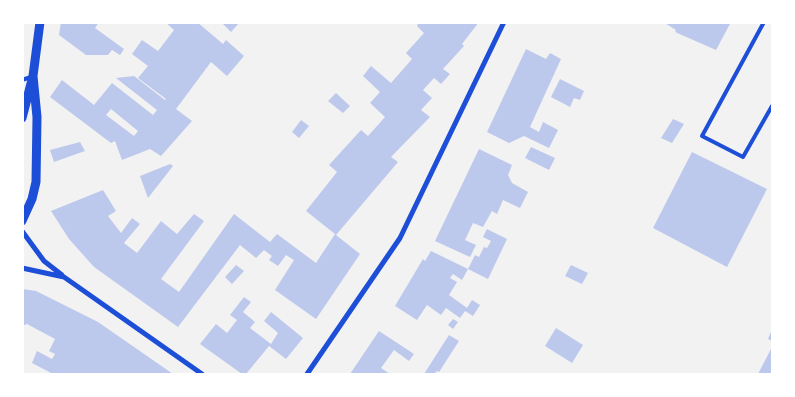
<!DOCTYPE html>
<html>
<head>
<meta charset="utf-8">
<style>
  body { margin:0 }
  #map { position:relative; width:795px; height:397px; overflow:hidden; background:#f2f2f2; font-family:"Titillium Web",sans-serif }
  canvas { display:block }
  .frame { position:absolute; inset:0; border:24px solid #fff; pointer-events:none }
</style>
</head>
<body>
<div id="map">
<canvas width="795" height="397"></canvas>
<div class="frame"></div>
</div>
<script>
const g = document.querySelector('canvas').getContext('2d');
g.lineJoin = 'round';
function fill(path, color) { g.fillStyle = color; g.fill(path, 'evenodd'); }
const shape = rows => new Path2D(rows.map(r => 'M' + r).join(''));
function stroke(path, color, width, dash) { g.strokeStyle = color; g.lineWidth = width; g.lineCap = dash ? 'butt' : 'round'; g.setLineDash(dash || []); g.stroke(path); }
fill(shape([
  [61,22,99,22,95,28,124,49,120,55,112,50,108,55,86,55,59,35],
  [165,22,197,22,223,44,226,40,244,56,227,76,211,62,176,109,192,121,161,156,150,149,122,160,115,141,111,143,50,97,62,80,94,105,112,83,153,115,157,110,116,78,134,76,165,100,166,99,138,78,148,66,132,54,142,40,158,51,174,30],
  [111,109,138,131,134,136,106,115],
  [221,22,240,22,231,32],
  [419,22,479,22,462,44,464,46,443,69,450,74,441,84,434,78,423,90,432,98,421,110,430,117,391,157,398,162,336,235,360,254,316,319,275,290,294,260,286,255,278,266,269,260,272,256,264,250,256,258,240,245,178,327,94,267,69,239,51,211,103,190,116,211,108,216,121,233,132,218,140,224,124,243,137,253,161,221,177,234,194,214,204,221,161,279,179,292,234,214,270,242,277,234,316,263,335,234,306,211,337,172,329,165,361,130,368,136,385,117,370,103,380,92,363,76,371,66,391,83,412,59,406,53,424,33,417,26],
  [663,22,731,22,716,50,675,32,676,30],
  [526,49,546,59,550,53,561,59,530,127,539,132,543,122,558,130,549,148,524,136,509,143,487,132],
  [560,79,584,91,580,100,574,98,570,107,551,97],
  [336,93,350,106,343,113,328,101],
  [673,119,684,124,672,143,661,138],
  [301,120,309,126,299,138,292,132],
  [80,142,85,151,54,162,50,150],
  [531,147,555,158,549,170,525,158],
  [479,149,512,165,508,175,512,183,528,192,520,208,503,200,497,214,492,211,483,227,473,223,465,240,476,245,470,257,435,241],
  [692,152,767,189,727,267,653,228],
  [170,164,173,166,148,198,140,176],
  [487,229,507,239,488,279,468,269,475,255,479,257,484,247,487,248,491,241,483,237],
  [431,251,468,269,462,280,453,274,450,278,457,282,449,295,467,308,472,300,480,305,473,316,465,311,460,318,446,308,441,315,427,305,417,320,395,306,423,259,425,261],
  [236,265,244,271,232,284,225,277],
  [571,265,588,273,582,284,565,276],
  [22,289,36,291,98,322,173,374,53,374,32,363,37,351,52,359,55,354,49,351,55,339,27,324,22,326],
  [244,297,251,302,243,312,255,322,250,328,271,344,278,333,264,321,271,312,303,338,286,359,269,346,246,374,242,374,200,344,216,324,227,333,237,320,230,315],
  [453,319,458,322,453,329,448,325],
  [556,328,583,345,572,363,545,346],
  [772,329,772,341,768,339],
  [379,331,414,354,409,361,394,350,381,368,390,374,350,374],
  [449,335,459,341,439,372,437,371,434,374,424,374],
  [772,347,772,374,758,374]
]), '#bdc9ec');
stroke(shape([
  [764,22,702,136,743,157,772,106],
  [22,80,31,77]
]), '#1d4ed8', 4);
stroke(shape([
  [22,231,44,261,62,275],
  [22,268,64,277,202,374],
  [307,374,400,238,504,22]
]), '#1d4ed8', 5);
stroke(shape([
  [22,118,33,76,40,22],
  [22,221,32,199,36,182,37,117,33,76]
]), '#1d4ed8', 9);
</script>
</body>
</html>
